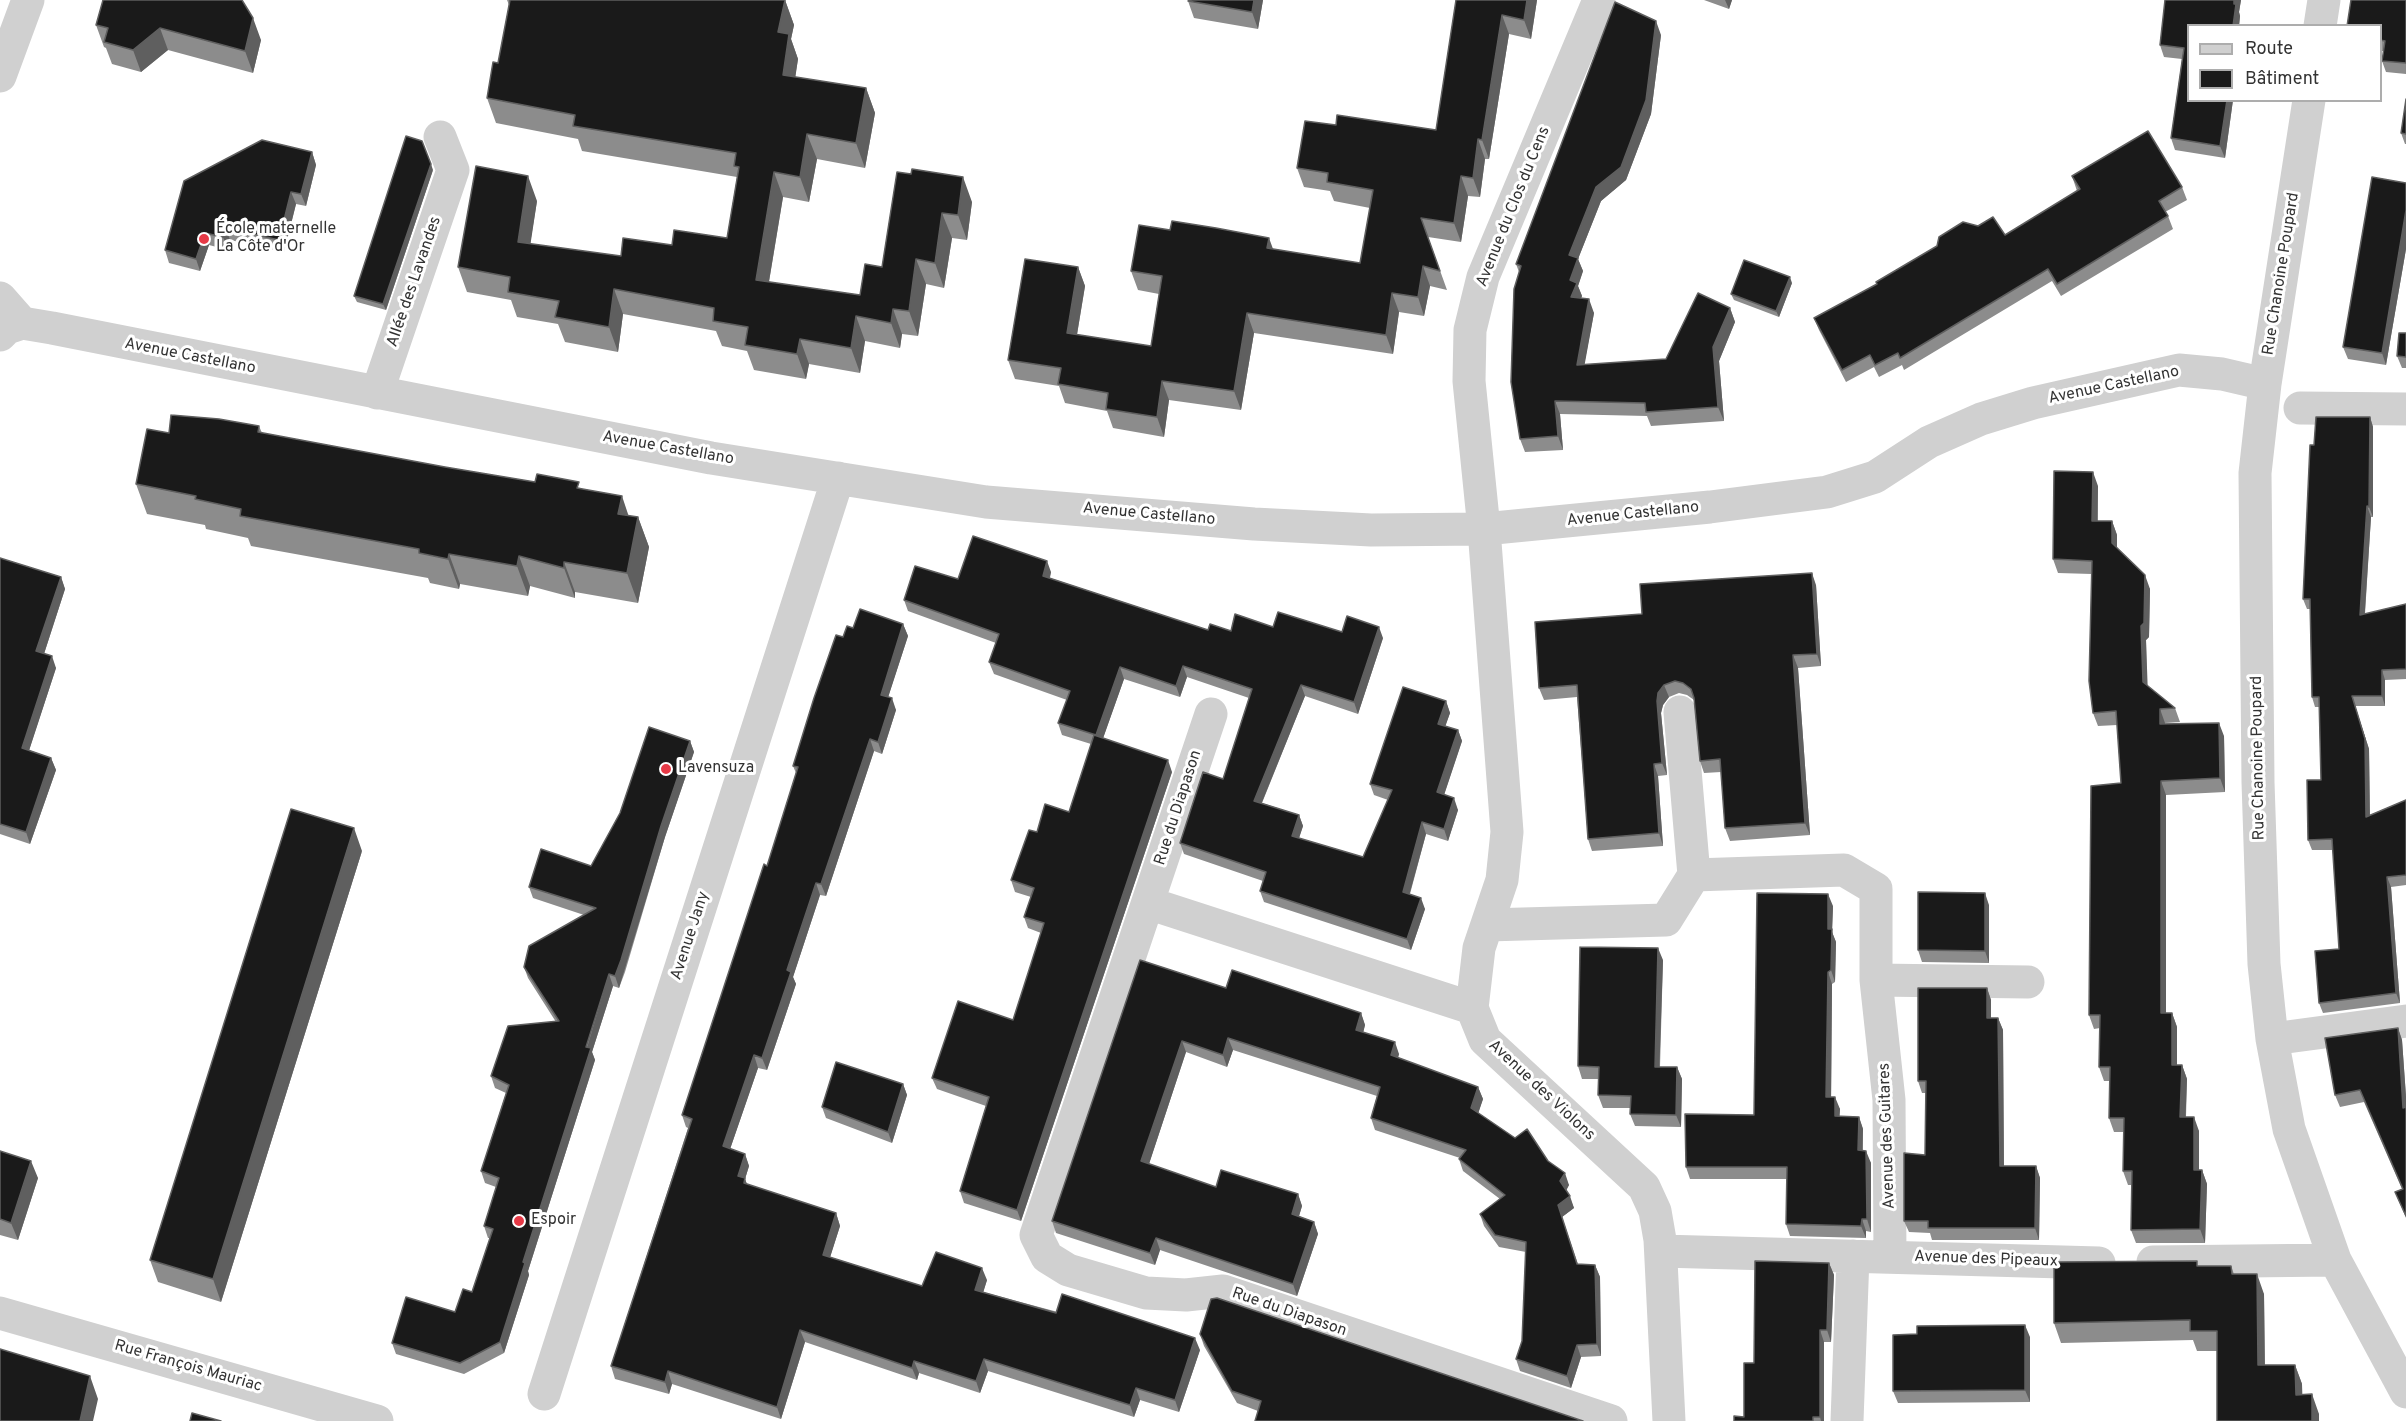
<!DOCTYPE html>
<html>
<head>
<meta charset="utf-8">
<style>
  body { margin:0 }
  #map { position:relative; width:2406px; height:1421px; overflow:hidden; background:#fff; font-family:Overpass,sans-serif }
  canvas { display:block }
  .legend { position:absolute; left:2187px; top:24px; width:195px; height:78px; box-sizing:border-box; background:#fff; border:2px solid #adadad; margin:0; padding:8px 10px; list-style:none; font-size:18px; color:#333 }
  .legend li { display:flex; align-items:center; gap:12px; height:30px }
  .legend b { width:30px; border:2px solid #adadad }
</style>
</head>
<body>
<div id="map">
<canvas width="2406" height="1421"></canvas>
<ul class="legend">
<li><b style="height:8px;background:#d0d0d0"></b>Route</li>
<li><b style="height:16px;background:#1a1a1a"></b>Bâtiment</li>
</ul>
</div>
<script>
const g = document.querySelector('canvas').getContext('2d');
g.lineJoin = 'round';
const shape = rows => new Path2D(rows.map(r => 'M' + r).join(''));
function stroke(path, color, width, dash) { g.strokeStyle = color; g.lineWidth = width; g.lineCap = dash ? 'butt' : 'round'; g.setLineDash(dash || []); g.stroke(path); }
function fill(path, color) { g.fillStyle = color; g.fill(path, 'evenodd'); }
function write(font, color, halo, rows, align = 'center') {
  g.font = font + ' Overpass,sans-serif'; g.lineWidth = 6; g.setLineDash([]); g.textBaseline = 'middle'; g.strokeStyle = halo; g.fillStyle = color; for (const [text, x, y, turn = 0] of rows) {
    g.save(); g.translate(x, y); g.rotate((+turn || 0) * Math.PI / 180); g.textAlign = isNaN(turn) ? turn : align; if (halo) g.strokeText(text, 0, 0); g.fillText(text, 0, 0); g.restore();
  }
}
stroke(shape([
  [1599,0,1483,277,1470,330,1469,381,1484,529,1507,832,1502,880,1479,948,1472,1008,1485,1040,1644,1187,1655,1211,1660,1240,1669,1421],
  [2320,26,2324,0],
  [0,76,28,0],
  [2309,100,2265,384,2255,473,2258,782,2264,964,2272,1039,2289,1129,2335,1260,2406,1392],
  [0,298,22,323],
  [0,335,7,328,22,323,52,328,711,458,986,502,1254,524,1371,530,1484,529,1710,507,1827,492,1875,477,1929,442,1981,419,2033,403,2179,370,2222,374,2265,384],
  [377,393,453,170,440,137],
  [2300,408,2406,409],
  [1680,712,1694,875],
  [1211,714,1036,1235,1047,1257,1068,1270,1146,1293,1186,1295,1223,1291,1611,1421],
  [1148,903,1472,1008],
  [1487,925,1666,920,1694,875,1844,870,1876,889,1876,980,1889,1100,1890,1257],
  [1876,980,2028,982],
  [2272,1039,2406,1021],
  [1661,1251,2099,1263],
  [2153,1262,2335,1260],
  [0,1313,377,1421],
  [544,1394,838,478],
  [1847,1421,1853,1256]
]), '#d0d0d0', 33);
fill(shape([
  [103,0,261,40,253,73,168,50,141,72,112,64,106,48,104,47,96,25],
  [507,0,785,0,794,25,791,39,798,59,795,77,866,88,875,113,865,168,817,159,809,202,783,197,769,282,860,295,882,267,897,172,972,202,967,240,952,238,944,288,926,284,918,336,902,334,900,348,865,341,860,373,809,364,806,379,754,370,747,351,722,346,716,331,623,314,618,352,565,342,558,324,517,317,511,300,467,292,458,267,537,201,530,244,621,256,672,245,727,238,737,177,582,151,578,139,496,123,487,98,498,63,509,5],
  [1263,0,1258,29,1194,18,1188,1],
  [1456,0,1537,0,1531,39,1509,34,1489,159,1485,159,1480,197,1468,196,1461,242,1428,237,1447,290,1430,286,1424,316,1399,312,1393,354,1254,333,1241,410,1169,400,1164,437,1113,428,1107,411,1065,403,1059,386,1015,379,1008,360,1078,267,1085,286,1077,335,1151,346,1159,294,1138,290,1131,271,1273,249,1360,263,1370,208,1334,201,1330,191,1304,187,1297,168,1336,125,1436,130],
  [1704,0,1732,0,1729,9],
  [2165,0,2241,0,2239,12,2240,16,2239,26,2188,26,2188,100,2233,100,2225,158,2175,150,2171,138,2182,59,2164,57,2160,45],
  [2406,0,2406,74,2386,72,2382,61,2384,51,2380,51,2380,26],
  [1661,35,1651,114,1626,180,1601,201,1578,259,1583,271,1578,286,1582,296,1581,298,1594,313,1584,365,1666,359,1730,308,1735,322,1719,361,1724,421,1651,426,1647,416,1560,414,1563,450,1525,452,1520,439,1519,272,1516,264],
  [2406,99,2406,144,2405,144,2401,133],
  [312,152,316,165,306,206,296,204,284,252,230,240,228,250,209,245,200,271,169,263,165,250],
  [433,170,386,310,357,302,354,296],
  [2072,176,2182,187,2187,200,2165,212,2168,216,2173,229,2061,296,2052,281,1904,370,1902,365,1879,377,1874,367,1846,382,1819,330,1814,318,1877,285,1876,282,2005,235,2077,191],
  [2406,183,2406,249,2386,365,2348,359,2343,347],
  [1792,283,1779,317,1734,300,1731,294],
  [2406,333,2406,368,2402,368,2397,356],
  [2370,417,2373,427,2373,517,2371,517,2365,614,2406,604,2406,679,2385,680,2385,706,2355,706,2369,749,2370,815,2406,800,2406,885,2391,887,2400,1003,2323,1013,2319,1003,2339,949,2333,850,2312,850,2308,840,2321,780,2319,707,2315,707,2312,697,2310,609,2307,609,2303,599,2314,445],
  [259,426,262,433,445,467,535,482,581,488,629,516,638,517,649,547,638,603,575,592,575,598,530,586,528,596,460,584,459,589,430,583,428,578,251,546,248,538,206,529,205,525,147,514,136,484,169,433],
  [2098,486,2098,521,2112,521,2117,535,2117,548,2150,589,2149,637,2146,640,2147,686,2175,708,2180,722,2165,723,2165,724,2224,736,2225,792,2166,795,2166,1013,2172,1013,2177,1027,2177,1065,2182,1065,2187,1079,2186,1117,2199,1131,2199,1170,2202,1170,2207,1184,2205,1243,2136,1243,2131,1230,2131,1185,2128,1185,2123,1171,2124,1132,2114,1132,2109,1118,2110,1081,2104,1081,2099,1067,2100,1028,2094,1029,2089,1015,2121,783,2117,725,2098,726,2093,713,2092,574,2058,573,2053,559],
  [0,558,61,577,65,589,44,654,56,668,29,750,51,758,56,770,30,844,0,834],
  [1051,572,1050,578,1208,630,1231,631,1273,627,1342,632,1383,638,1358,714,1305,696,1262,803,1299,815,1303,826,1299,838,1363,857,1388,800,1374,795,1370,784,1446,701,1450,713,1445,726,1458,730,1462,741,1444,795,1458,810,1448,841,1426,834,1410,894,1425,909,1411,950,1264,902,1260,891,1263,881,1184,854,1180,843,1223,779,1249,698,1187,677,1180,697,1124,679,1103,738,1172,772,1021,1221,964,1203,960,1191,986,1106,937,1089,932,1078,1013,1020,1041,933,1028,928,1024,917,1031,897,1015,892,1011,880,1037,832,1069,812,1091,744,1062,735,1058,723,1067,700,994,674,989,662,996,643,908,611,904,600,958,579],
  [1816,585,1821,666,1798,668,1810,835,1730,841,1725,828,1721,772,1704,773,1700,761,1694,700,1687,695,1679,693,1669,697,1663,705,1661,713,1667,775,1658,776,1663,846,1592,851,1588,839,1577,697,1544,700,1539,688,1642,614],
  [903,624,908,636,888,697,896,710,882,754,874,751,826,896,820,895,793,977,796,984,767,1070,758,1068,730,1149,745,1154,749,1166,745,1179,747,1184,836,1213,840,1226,830,1257,922,1286,987,1280,983,1292,1200,1350,1179,1412,1140,1400,1134,1417,988,1371,980,1393,919,1373,917,1380,805,1342,781,1419,672,1384,669,1394,615,1379,611,1366,688,1128,686,1127,682,1115,767,866,796,773,793,766,843,637,853,628],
  [690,741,694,752,665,837,625,972,619,988,613,986,592,1052,595,1060,528,1271,529,1275,504,1353,464,1374,396,1354,392,1343,455,1312,472,1292,490,1238,488,1238,484,1226,496,1187,485,1183,481,1171,506,1093,495,1088,491,1076,556,1022,528,978,524,967,584,915,533,898,529,887,591,866],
  [362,851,221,1302,158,1282,150,1260],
  [1989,905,1989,963,1922,962,1918,950],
  [1833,906,1832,932,1836,942,1835,982,1832,984,1831,1097,1840,1109,1839,1116,1859,1117,1863,1129,1863,1150,1871,1163,1871,1232,1866,1231,1866,1238,1790,1236,1786,1224,1787,1179,1690,1179,1686,1167,1754,1115],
  [1140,960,1226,988,1361,1013,1365,1025,1363,1032,1399,1054,1398,1058,1478,1087,1483,1099,1478,1113,1548,1161,1569,1185,1566,1190,1574,1208,1562,1217,1578,1264,1595,1265,1600,1277,1601,1356,1581,1357,1571,1388,1520,1371,1516,1359,1522,1341,1526,1252,1499,1247,1484,1226,1480,1214,1500,1199,1463,1171,1459,1159,1460,1158,1375,1130,1371,1118,1377,1096,1233,1050,1227,1067,1186,1052,1149,1164,1216,1187,1298,1194,1302,1206,1299,1216,1314,1222,1318,1234,1297,1296,1160,1250,1155,1265,1056,1233,1052,1221],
  [1663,960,1660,1067,1677,1067,1682,1079,1681,1127,1635,1126,1630,1114,1631,1108,1603,1108,1598,1095,1599,1079,1582,1079,1578,1066],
  [1987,988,1991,1000,1991,1018,1998,1018,2003,1030,2004,1166,2036,1166,2040,1178,2039,1240,1932,1240,1930,1233,1909,1232,1904,1221,1925,1155,1926,1093,1922,1093,1918,1081],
  [2398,1028,2402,1040,2406,1096,2406,1218,2395,1192,2402,1189,2364,1102,2340,1107,2335,1095],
  [903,1084,907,1095,892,1143,826,1118,822,1107],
  [0,1151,38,1178,18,1240,0,1235],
  [1829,1263,1834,1275,1831,1342,1824,1342,1824,1421,1734,1421,1744,1417,1754,1363],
  [2200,1266,2231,1266,2234,1274,2264,1294,2265,1365,2295,1365,2302,1384,2302,1394,2319,1414,2217,1351,2197,1351,2193,1340,2061,1343,2054,1323],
  [1200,1334,1583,1421,1258,1411,1237,1403,1204,1346],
  [2030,1337,2030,1402,1898,1403,1893,1391]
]), '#8c8c8c');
fill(shape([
  [785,0,794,25,791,39,798,59,792,100,783,75,778,32],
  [1254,0,1263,0,1258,29,1252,12],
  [1527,0,1537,0,1531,39,1524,20],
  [1725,0,1732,0,1729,9],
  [2234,0,2241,0,2239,12,2240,16,2239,26,2233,26],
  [1502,15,1509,34,1489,159,1482,140],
  [253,18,261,40,253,73,245,51],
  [1656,21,1661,35,1651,114,1626,180,1601,201,1578,259,1583,271,1578,286,1582,296,1576,311,1571,297,1569,255],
  [160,28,168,50,141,72,133,50],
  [866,88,875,113,865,168,856,143],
  [2227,100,2233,100,2225,158,2220,146],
  [807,134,817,159,809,202,800,177],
  [1478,139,1485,159,1480,197,1473,178],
  [312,152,316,165,306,206,301,194],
  [431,164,433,170,386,310,383,304],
  [774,172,783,197,765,305,756,280],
  [528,176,537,201,527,267,518,242],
  [1461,176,1468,196,1461,242,1454,223],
  [963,177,972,202,967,240,958,215],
  [291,192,296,204,284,252,279,240],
  [2406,210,2406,249,2386,365,2382,353],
  [942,213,952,238,944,288,935,263],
  [226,228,230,240,228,250,223,237],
  [205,233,209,245,200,271,196,259],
  [1269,238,1276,257,1267,248],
  [916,259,926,284,918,336,909,311],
  [1423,266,1430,286,1424,316,1418,297],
  [1078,267,1085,286,1074,352,1067,333],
  [1790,277,1792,283,1779,317,1776,311],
  [614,289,623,314,618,352,609,327],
  [1392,293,1399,312,1393,354,1386,335],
  [1589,299,1594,313,1582,379,1577,365],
  [1730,308,1735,322,1719,361,1724,421,1718,407,1713,347],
  [893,309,902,334,900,348,891,323],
  [1247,313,1254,333,1241,410,1234,391],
  [856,316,865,341,860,373,851,348],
  [800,339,809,364,806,379,797,354],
  [1162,381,1169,400,1164,437,1157,417],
  [1555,401,1560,414,1563,450,1558,436],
  [2370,417,2373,427,2373,517,2369,507],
  [2093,472,2098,486,2097,535,2092,521],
  [622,496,632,526,618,514],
  [2367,506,2371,517,2364,625,2360,615],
  [638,517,649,547,638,603,627,573],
  [2112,521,2117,535,2117,557,2112,543],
  [449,554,460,584,459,589,448,559],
  [519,556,530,586,528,596,517,566],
  [1047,561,1051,572,1047,588,1043,576],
  [564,562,575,592,575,598,564,568],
  [1812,573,1816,585,1821,666,1817,654],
  [2145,575,2150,589,2149,637,2146,640,2148,696,2143,682,2141,626],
  [61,577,65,589,41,663,36,651],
  [903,624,908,636,885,707,881,695],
  [1379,627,1383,638,1358,714,1354,702],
  [1793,655,1798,668,1810,835,1805,823],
  [52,656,56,668,26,760,22,748],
  [1183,666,1187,677,1180,697,1176,686],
  [1120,667,1124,679,1100,747,1096,735],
  [2382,670,2385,680,2385,706,2382,696],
  [1301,685,1305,696,1258,812,1254,801],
  [1664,685,1669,697,1663,705,1661,713,1667,775,1662,763,1657,701,1658,693],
  [2352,696,2369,749,2370,827,2366,817],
  [892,698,896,710,882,754,878,742],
  [1446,701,1450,713,1442,736,1438,724],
  [2160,709,2165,723,2165,737,2160,724],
  [2219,723,2224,736,2225,792,2220,778],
  [1458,730,1462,741,1441,804,1437,792],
  [870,739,874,751,826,896,821,884],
  [690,741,694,752,665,837,619,988,615,976,661,826],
  [51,758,56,770,30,844,26,832],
  [1168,760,1172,772,1021,1221,1017,1210],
  [1654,764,1658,776,1663,846,1659,833],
  [2161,781,2166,795,2166,1027,2161,1013],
  [1454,798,1458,810,1448,841,1444,829],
  [1299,815,1303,826,1296,847,1292,836],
  [1422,822,1426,834,1407,903,1403,892],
  [354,828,362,851,221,1302,213,1279],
  [2387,877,2391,887,2400,1003,2396,993],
  [816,883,820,895,793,977,796,984,767,1070,762,1058,787,970],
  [1985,893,1989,905,1989,963,1985,951],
  [1828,894,1833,906,1832,932,1836,942,1835,982,1831,970,1828,929],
  [1421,898,1425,909,1411,950,1407,939],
  [1658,948,1663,960,1659,1079,1655,1067],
  [1828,972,1832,984,1831,1109,1826,1097],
  [609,974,613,986,592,1052,595,1060,528,1271,529,1275,504,1353,500,1342,523,1262],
  [1987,988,1991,1000,1991,1030,1987,1018],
  [1361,1013,1365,1025,1361,1042,1356,1030],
  [2172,1013,2177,1027,2177,1079,2172,1065],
  [1998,1018,2003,1030,2004,1178,2000,1166],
  [2398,1028,2402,1040,2406,1097,2406,1116,2403,1108],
  [1228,1038,1233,1050,1227,1067,1223,1055],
  [1182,1041,1186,1052,1146,1173,1141,1161],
  [1395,1042,1399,1054,1395,1067,1391,1055],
  [754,1055,758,1068,727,1158,723,1146],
  [2182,1065,2187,1079,2185,1131,2180,1117],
  [1677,1067,1682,1079,1681,1127,1676,1115],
  [903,1084,907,1095,892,1143,888,1132],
  [1478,1087,1483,1099,1476,1120,1471,1108],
  [1835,1097,1840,1109,1839,1128,1835,1116],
  [1859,1117,1863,1129,1862,1162,1858,1150],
  [2194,1117,2199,1131,2199,1184,2194,1170],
  [1866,1151,1871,1163,1871,1232,1867,1219],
  [745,1154,749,1166,745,1179,749,1190,738,1176],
  [31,1161,38,1178,18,1240,11,1223],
  [2036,1166,2040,1178,2039,1240,2035,1228],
  [2202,1170,2207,1184,2205,1243,2200,1229],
  [1565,1173,1569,1185,1565,1193,1560,1181],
  [1298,1194,1302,1206,1296,1226,1292,1214],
  [1570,1196,1574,1208,1562,1217,1558,1205],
  [836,1213,840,1226,827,1267,823,1255],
  [1862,1219,1866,1231,1866,1238,1861,1226],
  [1314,1222,1318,1234,1297,1296,1293,1284],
  [1156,1238,1160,1250,1155,1265,1150,1253],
  [1829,1263,1834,1275,1831,1342,1827,1330],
  [1595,1265,1600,1277,1601,1356,1597,1344],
  [982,1268,987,1280,980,1303,975,1290],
  [2257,1274,2264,1294,2265,1385,2258,1365],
  [2025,1325,2030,1337,2030,1402,2025,1390],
  [800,1330,805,1342,781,1419,777,1407],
  [1820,1330,1824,1342,1824,1421,1821,1421,1820,1417],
  [1195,1338,1200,1350,1179,1412,1175,1400],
  [1577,1345,1581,1357,1571,1388,1567,1376],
  [984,1359,988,1371,980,1393,976,1381],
  [914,1361,919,1373,917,1380,912,1368],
  [2295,1365,2302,1384,2303,1414,2296,1395],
  [668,1371,672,1384,669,1394,665,1382],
  [90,1376,98,1399,93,1421,80,1421],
  [1136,1388,1140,1400,1134,1417,1130,1405],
  [2312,1394,2319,1414,2319,1421,2312,1421]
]), '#5f5f5f');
const building = shape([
  [103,0,242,0,253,18,245,51,160,28,133,50,104,42,108,28,96,25,103,0],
  [510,0,785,0,778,32,789,34,783,75,866,88,856,143,807,134,800,177,774,172,756,280,860,295,865,264,882,267,897,172,911,174,912,169,963,177,958,215,942,213,935,263,916,259,909,311,893,309,891,323,856,316,851,348,800,339,797,354,745,345,748,327,713,321,714,308,614,289,609,327,555,317,559,301,508,292,510,277,458,267,476,166,528,176,518,242,621,256,623,238,672,245,674,230,727,238,739,167,734,166,736,153,573,126,575,115,487,98,493,62,498,63,510,0],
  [1189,0,1254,0,1252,12,1188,1,1189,0],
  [1456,0,1527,0,1524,20,1502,15,1482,140,1478,139,1473,178,1461,176,1454,223,1421,218,1440,271,1423,266,1418,297,1392,293,1386,335,1247,313,1234,391,1162,381,1157,417,1106,409,1108,393,1058,384,1061,368,1008,360,1025,259,1078,267,1067,333,1151,346,1162,276,1131,271,1139,225,1170,230,1172,221,1216,228,1269,238,1267,248,1360,263,1373,190,1327,182,1328,173,1297,168,1305,121,1336,125,1337,115,1436,130,1456,0],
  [2165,0,2234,0,2234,4,2236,4,2233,26,2188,26,2188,100,2227,100,2220,146,2171,138,2184,48,2160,45,2165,0],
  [2351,0,2406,0,2406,63,2382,61,2385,41,2380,40,2380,26,2347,26,2351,0],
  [1615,2,1656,21,1646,100,1621,167,1596,187,1569,255,1578,258,1570,280,1577,283,1571,297,1589,299,1577,365,1666,359,1698,293,1730,308,1713,347,1718,407,1646,412,1645,403,1555,401,1558,436,1520,439,1511,382,1514,289,1521,266,1516,264,1615,2],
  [2406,99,2406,134,2401,133,2406,99],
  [2148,131,2182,187,2159,201,2168,216,2057,284,2048,269,1900,358,1898,353,1875,365,1870,355,1842,370,1814,318,1877,284,1876,282,1937,246,1939,237,1963,222,1978,226,1993,217,2005,235,2080,189,2072,176,2148,131],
  [406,136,422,141,431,164,383,304,354,296,406,136],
  [262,140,312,152,301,194,291,192,279,240,226,228,223,237,205,233,196,259,165,250,184,181,262,140],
  [2372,177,2406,183,2406,210,2382,353,2343,347,2372,177],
  [1744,260,1790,277,1776,311,1731,294,1744,260],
  [2399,333,2406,333,2406,357,2397,356,2399,333],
  [171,415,219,419,259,426,258,432,445,467,535,482,537,474,579,482,577,488,622,496,618,514,638,517,627,573,564,562,564,568,519,556,517,566,449,554,448,559,419,553,419,549,240,516,241,509,195,499,196,496,136,484,147,429,169,433,171,415],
  [2316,417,2370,417,2369,507,2367,506,2360,615,2406,604,2406,669,2382,670,2382,696,2352,696,2365,739,2366,817,2406,800,2406,875,2387,877,2396,993,2319,1003,2315,951,2339,949,2332,839,2308,840,2307,780,2321,780,2319,697,2312,697,2310,599,2303,599,2310,445,2314,445,2316,417],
  [2054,471,2093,472,2092,521,2112,521,2112,543,2145,575,2144,623,2141,626,2143,682,2175,708,2160,709,2160,724,2219,723,2220,778,2161,781,2161,1013,2172,1013,2172,1065,2182,1065,2180,1117,2194,1117,2194,1170,2202,1170,2200,1229,2131,1230,2132,1171,2123,1171,2124,1118,2109,1118,2110,1067,2099,1067,2100,1015,2089,1015,2091,786,2121,783,2116,711,2093,713,2089,681,2092,561,2053,559,2054,471],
  [973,536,1047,561,1043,576,1208,630,1210,624,1231,631,1235,614,1273,627,1278,612,1342,632,1347,616,1379,627,1354,702,1301,685,1254,801,1299,815,1292,836,1363,857,1392,790,1370,784,1403,687,1446,701,1438,724,1458,730,1437,792,1454,798,1444,829,1422,822,1403,892,1421,898,1407,939,1260,891,1266,872,1180,843,1203,772,1223,779,1252,689,1183,666,1176,686,1120,667,1096,735,1058,723,1070,691,989,662,999,634,904,600,915,566,958,579,973,536],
  [0,558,61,577,36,651,52,656,22,748,51,758,26,832,0,824,0,558],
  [1812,573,1817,654,1793,655,1805,823,1725,828,1720,759,1700,761,1694,698,1691,689,1683,683,1675,681,1664,685,1658,693,1657,701,1662,763,1654,764,1659,833,1588,839,1577,685,1539,688,1535,622,1642,614,1640,584,1812,573],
  [860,609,903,624,881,695,892,698,878,742,870,739,821,884,816,883,787,970,791,972,762,1058,754,1055,723,1146,745,1154,738,1176,745,1178,744,1183,836,1213,823,1255,922,1286,936,1252,982,1268,975,1290,1056,1313,1062,1294,1195,1338,1175,1400,1136,1388,1130,1405,984,1359,976,1381,914,1361,912,1368,800,1330,777,1407,668,1371,665,1382,611,1366,692,1119,682,1115,764,864,767,866,798,767,793,766,814,698,836,635,843,637,847,626,853,628,860,609],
  [649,727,690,741,661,826,621,960,615,976,609,974,586,1047,591,1048,523,1262,525,1263,500,1342,460,1363,392,1343,406,1297,455,1312,463,1289,472,1292,493,1229,484,1226,499,1178,481,1171,509,1085,491,1076,508,1026,559,1021,524,967,529,946,596,908,529,887,541,849,591,866,620,813,649,727],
  [1094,735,1168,760,1017,1210,960,1191,989,1097,932,1078,958,1001,1013,1020,1044,923,1024,917,1034,888,1011,880,1029,830,1037,832,1045,804,1069,812,1094,735],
  [291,809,354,828,213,1279,150,1260,291,809],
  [1918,892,1985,893,1985,951,1918,950,1918,892],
  [1757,893,1828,894,1828,929,1832,929,1831,970,1828,972,1826,1097,1835,1097,1835,1116,1859,1117,1858,1150,1866,1151,1867,1219,1862,1219,1861,1226,1786,1224,1787,1167,1686,1167,1685,1114,1754,1115,1757,893],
  [1580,947,1658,948,1655,1067,1677,1067,1676,1115,1630,1114,1631,1096,1598,1095,1599,1067,1578,1066,1580,947],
  [1140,960,1226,988,1232,970,1361,1013,1356,1030,1395,1042,1391,1055,1478,1087,1471,1108,1515,1138,1527,1129,1548,1161,1565,1173,1560,1181,1570,1196,1558,1205,1577,1264,1595,1265,1597,1344,1577,1345,1567,1376,1516,1359,1522,1341,1526,1242,1495,1235,1480,1214,1505,1195,1459,1159,1466,1150,1371,1118,1380,1087,1228,1038,1223,1055,1182,1041,1141,1161,1216,1187,1221,1170,1298,1194,1292,1214,1314,1222,1293,1284,1156,1238,1150,1253,1052,1221,1140,960],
  [1918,988,1987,988,1987,1018,1998,1018,2000,1166,2036,1166,2035,1228,1928,1228,1928,1221,1904,1221,1904,1153,1925,1155,1926,1081,1918,1081,1918,988],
  [2398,1028,2403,1108,2406,1107,2406,1216,2395,1192,2403,1189,2360,1090,2335,1095,2325,1038,2398,1028],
  [836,1062,903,1084,888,1132,822,1107,836,1062],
  [0,1151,31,1161,11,1223,0,1219,0,1151],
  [1755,1261,1829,1263,1827,1330,1820,1330,1820,1417,1813,1417,1813,1421,1734,1421,1734,1416,1744,1417,1744,1363,1754,1363,1755,1261],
  [2197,1261,2197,1266,2231,1266,2232,1274,2257,1274,2258,1365,2295,1365,2296,1395,2312,1394,2312,1421,2217,1421,2217,1331,2190,1331,2190,1320,2054,1323,2054,1262,2197,1261],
  [1217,1298,1583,1421,1255,1421,1261,1401,1232,1391,1200,1334,1211,1299,1217,1298],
  [2025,1325,2025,1390,1893,1391,1893,1335,1917,1334,1917,1326,2025,1325],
  [0,1349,90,1376,80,1421,0,1421,0,1349],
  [192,1413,221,1421,190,1421,192,1413]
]);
fill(building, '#1a1a1a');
stroke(building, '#5f5f5f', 1.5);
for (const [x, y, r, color] of [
  [204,239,6,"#e63946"],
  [666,769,6,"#e63946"],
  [519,1221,6,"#e63946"]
]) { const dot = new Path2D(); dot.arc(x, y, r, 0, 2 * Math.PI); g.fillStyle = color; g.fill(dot); stroke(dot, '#fff', 2); }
write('16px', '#333', '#fff', [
  ["Avenue du Clos du Cens",1514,207,-68],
  ["Rue Chanoine Poupard",2282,274,-81],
  ["Allée des Lavandes",415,282,-71],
  ["Avenue Castellano",190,357,11],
  ["Avenue Castellano",2114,386,-12],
  ["Avenue Castellano",668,449,10],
  ["Avenue Castellano",1149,515,5],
  ["Avenue Castellano",1633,515,-6],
  ["Rue Chanoine Poupard",2259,758,-91],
  ["Rue du Diapason",1179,808,-72],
  ["Avenue Jany",691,936,-72],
  ["Avenue des Violons",1541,1091,43],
  ["Avenue des Guitares",1888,1136,-92],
  ["Avenue des Pipeaux",1986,1260,2],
  ["Rue du Diapason",1289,1313,19],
  ["Rue François Mauriac",188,1367,16]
]);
write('16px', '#333', '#fff', [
  ["École maternelle",216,230],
  ["La Côte d'Or",216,248],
  ["Lavensuza",678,769],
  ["Espoir",531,1221]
], 'left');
</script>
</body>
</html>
